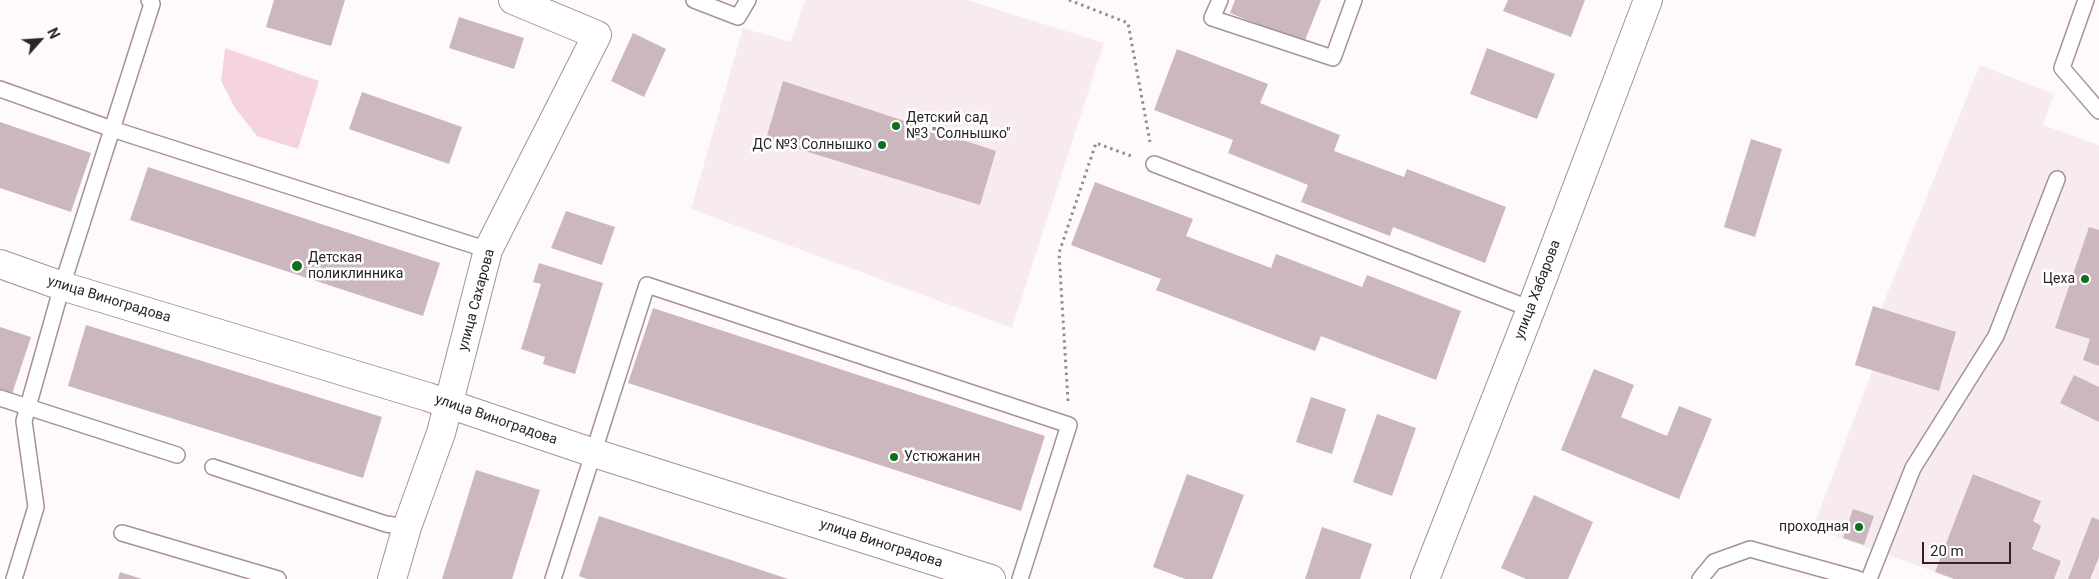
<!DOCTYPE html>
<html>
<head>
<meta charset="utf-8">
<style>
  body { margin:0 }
  #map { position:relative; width:2099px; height:579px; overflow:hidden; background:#fefafb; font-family:Roboto,sans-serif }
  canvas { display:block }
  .north { position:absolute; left:15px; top:15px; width:50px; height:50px; -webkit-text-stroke:4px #fff; paint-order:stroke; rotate:64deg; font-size:14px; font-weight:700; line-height:20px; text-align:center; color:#2c2427 }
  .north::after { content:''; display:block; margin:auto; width:18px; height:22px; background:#2c2427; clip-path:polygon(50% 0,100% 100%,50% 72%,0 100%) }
  .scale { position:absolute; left:1922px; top:542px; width:89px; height:22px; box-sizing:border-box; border:2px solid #2c2427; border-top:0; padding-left:6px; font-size:15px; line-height:18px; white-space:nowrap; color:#2c2427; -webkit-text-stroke:4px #fff; paint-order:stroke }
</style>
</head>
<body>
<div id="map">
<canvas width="2099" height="579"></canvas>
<div class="north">N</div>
<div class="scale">20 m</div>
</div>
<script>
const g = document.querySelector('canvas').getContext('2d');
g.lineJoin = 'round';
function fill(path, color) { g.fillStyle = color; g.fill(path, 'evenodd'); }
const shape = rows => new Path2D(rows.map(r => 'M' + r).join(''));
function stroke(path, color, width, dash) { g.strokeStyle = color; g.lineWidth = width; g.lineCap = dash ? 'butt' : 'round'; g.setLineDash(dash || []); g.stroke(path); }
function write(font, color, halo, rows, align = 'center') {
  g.font = font + ' Roboto,sans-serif'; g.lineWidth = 5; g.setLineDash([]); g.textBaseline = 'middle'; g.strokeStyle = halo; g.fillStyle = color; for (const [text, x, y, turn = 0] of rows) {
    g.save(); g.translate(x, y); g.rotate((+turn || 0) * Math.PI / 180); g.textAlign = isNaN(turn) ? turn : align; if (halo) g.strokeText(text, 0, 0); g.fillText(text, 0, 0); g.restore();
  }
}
fill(shape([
  [805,0,967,0,1104,43,1012,328,691,209,743,28,791,42],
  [1980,65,2054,94,2043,125,2099,145,2099,579,2054,579,2061,561,2032,549,2040,527,2033,521,2040,501,1974,474,1935,572,1813,528,1872,371,1855,365,1873,306,1881,309]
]), '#f8ebef');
fill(shape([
  [225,48,319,81,298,149,257,136,235,108,221,81]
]), '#f5d4e0');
fill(shape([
  [274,0,345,0,331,46,266,27],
  [1235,0,1321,0,1304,43,1230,13],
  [1508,0,1585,0,1571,37,1503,11],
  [459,17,524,38,514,69,449,48],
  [633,33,666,49,644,97,611,81],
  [1487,48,1555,74,1537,119,1470,94],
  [1177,49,1268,84,1260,103,1340,135,1334,151,1404,177,1407,169,1506,207,1485,263,1393,227,1390,236,1301,202,1308,185,1228,153,1233,140,1154,110],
  [783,81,996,151,980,205,766,139],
  [362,92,462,127,449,164,349,129],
  [0,122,91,153,71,212,0,188],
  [1751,139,1782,149,1755,237,1724,227],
  [148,167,440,263,423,316,130,220],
  [1095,182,1193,219,1186,236,1271,268,1276,254,1362,287,1367,275,1461,311,1436,380,1321,336,1315,351,1156,290,1161,279,1071,245],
  [566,211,615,227,602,265,551,248],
  [2089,227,2099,230,2099,366,2083,360,2090,339,2055,328],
  [539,263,603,283,575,374,543,364,545,357,521,349,541,284,533,282],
  [1873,306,1956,332,1939,391,1855,365],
  [653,308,1045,436,1021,511,628,383],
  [86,325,382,417,363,478,68,386],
  [0,327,31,337,12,394,0,390],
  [1594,369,1634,385,1621,417,1667,436,1679,406,1712,419,1679,499,1561,450],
  [2074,375,2099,387,2099,422,2060,403],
  [1311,397,1346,409,1332,454,1296,442],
  [1377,414,1416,428,1392,496,1353,482],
  [476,470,540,490,512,579,442,579],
  [1187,474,1244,495,1212,579,1185,579,1153,567],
  [1973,474,2041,501,2033,521,2041,526,2032,549,2061,561,2054,579,1954,579,1935,572],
  [1534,495,1593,522,1568,579,1526,579,1501,568],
  [1853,509,1874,516,1864,545,1843,538],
  [599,516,788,579,587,579,579,576],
  [2092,517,2099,520,2099,557,2090,579,2068,579],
  [1322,527,1372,544,1360,579,1305,579],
  [120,572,142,579,118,579]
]), '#cdb7bf');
const lane = shape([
  [694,0,738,17,748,0],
  [1220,0,1212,18,1333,58,1354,0],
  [2086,0,2062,68,2099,111],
  [0,89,112,129,488,250],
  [1154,164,1531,309],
  [0,398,177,455],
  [213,467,386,524,407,527],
  [122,533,278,579],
  [14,579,36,507,24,421,62,286,152,4,149,0],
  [553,579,647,285,1069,425,1020,579],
  [1700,579,1714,562,1750,549,1858,579],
  [1869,579,1913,468,1996,336,2057,179]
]);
const street = shape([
  [392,579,407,527,441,433,488,250,597,35,513,0],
  [1425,579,1531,309,1648,0]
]);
const secondary = shape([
  [0,264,62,286,428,397,594,453,991,579]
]);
stroke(lane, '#a69198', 18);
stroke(street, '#a69198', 30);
stroke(secondary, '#a69198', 30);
stroke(shape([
  [1069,0,1128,23,1150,142],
  [1068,401,1059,253,1096,143,1134,157]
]), '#928c8e', 3, [2.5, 4]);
stroke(lane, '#fff', 15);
stroke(street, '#fff', 28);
stroke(secondary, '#fff', 28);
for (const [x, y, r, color] of [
  [896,126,5,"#0e6f1c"],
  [882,145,5,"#0e6f1c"],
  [297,266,6,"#0e6f1c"],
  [2085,279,5,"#0e6f1c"],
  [894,457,5,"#0e6f1c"],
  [1859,527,5,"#0e6f1c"]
]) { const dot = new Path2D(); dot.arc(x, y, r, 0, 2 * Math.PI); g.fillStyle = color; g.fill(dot); stroke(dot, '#fff', 2); }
write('14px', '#2c2427', '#fff', [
  ["Детский сад",906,118],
  ["№3 \"Солнышко\"",906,134],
  ["ДС №3 Солнышко",872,145,"right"],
  ["Детская",308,258],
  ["поликлинника",308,274],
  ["Цеха",2075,279,"right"],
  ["Устюжанин",904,457],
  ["проходная",1849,527,"right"]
], 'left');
write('14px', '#2c2427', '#fff', [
  ["улица Хабарова",1538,290,-69],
  ["улица Виноградова",109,300,17],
  ["улица Сахарова",477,300,-75],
  ["улица Виноградова",496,420,19],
  ["улица Виноградова",881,544,18]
]);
</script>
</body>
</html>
